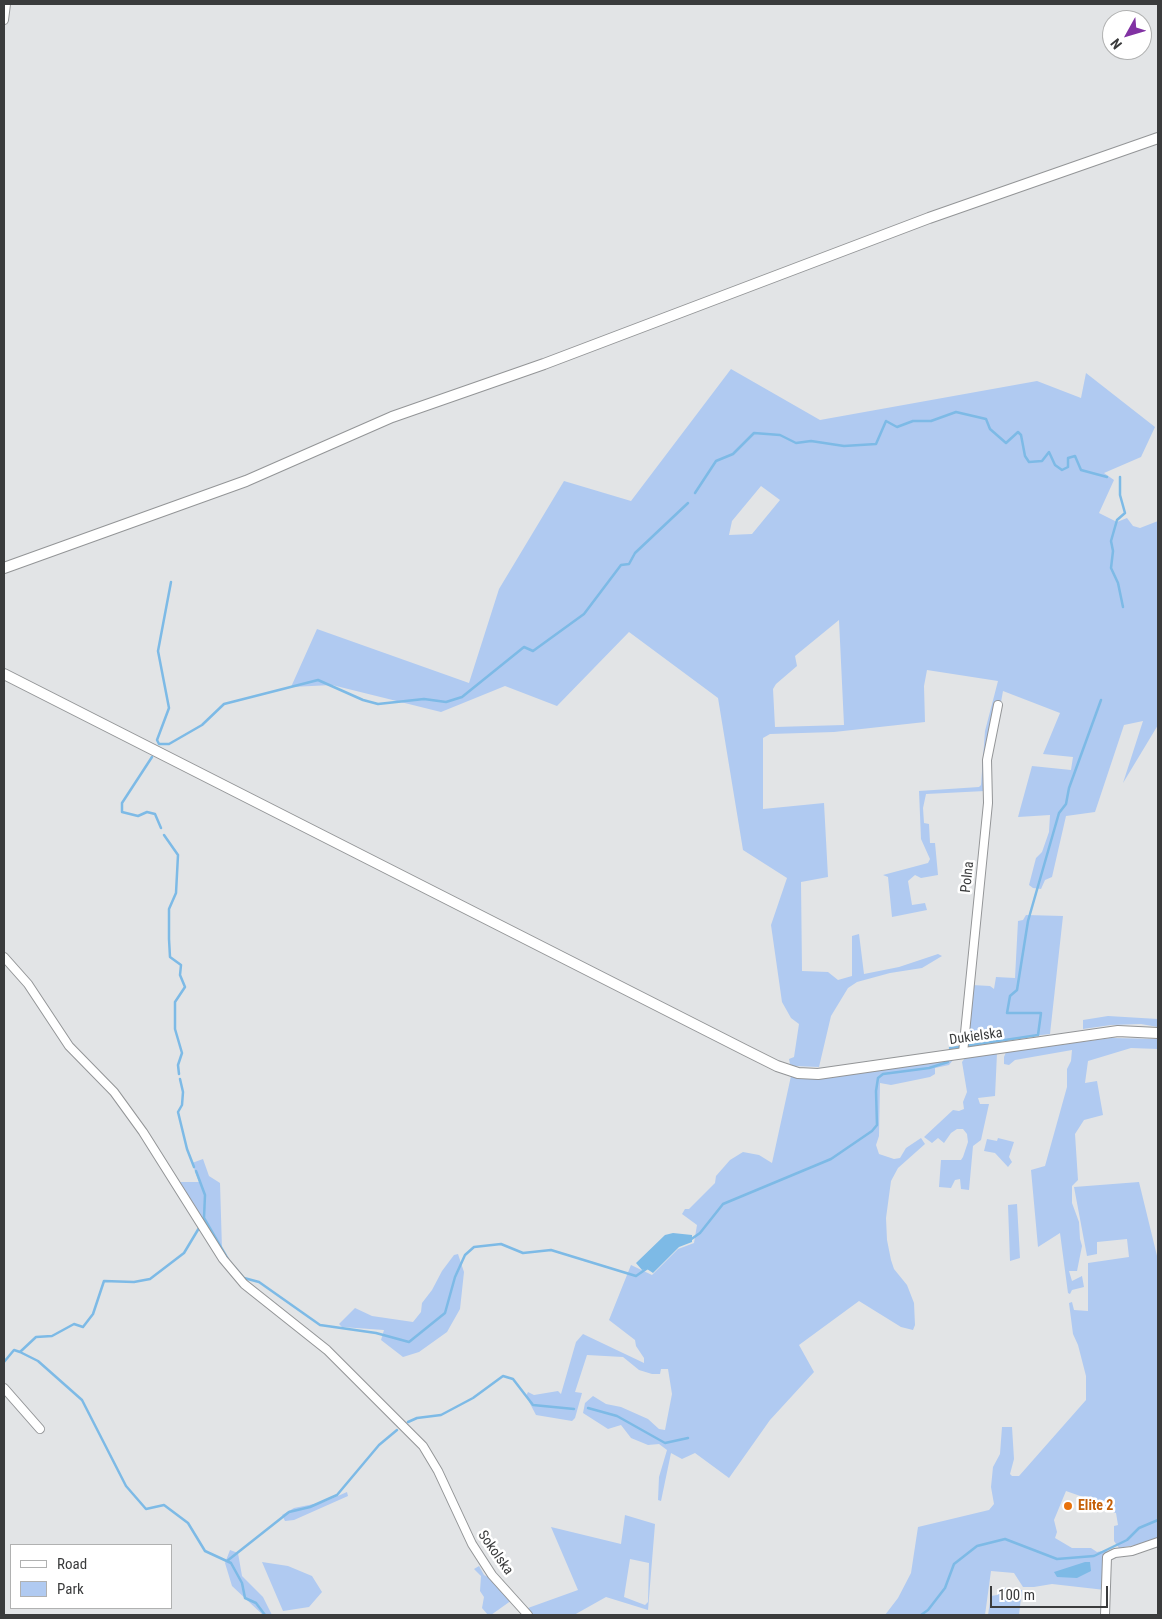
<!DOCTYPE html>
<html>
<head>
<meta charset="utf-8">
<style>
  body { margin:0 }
  #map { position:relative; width:1162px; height:1619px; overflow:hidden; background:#e2e4e6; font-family:"Roboto Condensed",sans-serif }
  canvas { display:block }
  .frame { position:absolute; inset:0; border:5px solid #3a3b3c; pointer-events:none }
  .legend { position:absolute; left:10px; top:1544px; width:162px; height:65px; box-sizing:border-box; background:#fff; border:1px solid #b0b1b1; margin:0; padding:6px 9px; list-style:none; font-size:15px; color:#3a3b3c }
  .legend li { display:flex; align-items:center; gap:10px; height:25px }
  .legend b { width:25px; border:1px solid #b0b1b1 }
  .north { position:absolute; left:1102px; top:10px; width:50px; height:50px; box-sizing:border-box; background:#fff; border:1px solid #b0b1b1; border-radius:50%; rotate:231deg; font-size:14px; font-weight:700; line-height:20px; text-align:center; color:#3a3b3c }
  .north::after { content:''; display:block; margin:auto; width:18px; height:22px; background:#8132a3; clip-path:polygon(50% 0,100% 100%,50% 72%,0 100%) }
  .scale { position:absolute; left:990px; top:1586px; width:118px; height:22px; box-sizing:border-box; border:2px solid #3a3b3c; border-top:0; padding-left:6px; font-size:15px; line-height:18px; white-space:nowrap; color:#3a3b3c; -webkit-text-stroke:4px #fff; paint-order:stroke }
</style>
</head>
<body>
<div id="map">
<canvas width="1162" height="1619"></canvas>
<div class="frame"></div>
<ul class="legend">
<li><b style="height:6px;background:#fff"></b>Road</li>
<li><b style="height:14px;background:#b0caf1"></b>Park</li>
</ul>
<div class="north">N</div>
<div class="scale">100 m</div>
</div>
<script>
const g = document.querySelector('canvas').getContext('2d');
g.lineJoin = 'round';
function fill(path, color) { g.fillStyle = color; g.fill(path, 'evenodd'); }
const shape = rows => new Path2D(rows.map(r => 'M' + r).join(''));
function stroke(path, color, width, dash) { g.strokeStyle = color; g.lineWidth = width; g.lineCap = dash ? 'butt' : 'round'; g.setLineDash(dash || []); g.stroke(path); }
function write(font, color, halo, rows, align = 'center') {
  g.font = font + ' "Roboto Condensed",sans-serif'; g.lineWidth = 5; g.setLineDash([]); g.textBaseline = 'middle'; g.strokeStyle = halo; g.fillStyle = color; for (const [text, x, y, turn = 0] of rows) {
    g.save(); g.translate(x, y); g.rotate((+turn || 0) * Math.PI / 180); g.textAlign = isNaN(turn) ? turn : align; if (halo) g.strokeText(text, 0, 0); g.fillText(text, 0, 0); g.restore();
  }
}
fill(shape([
  [731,369,820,420,1037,381,1081,398,1086,373,1155,427,1141,457,1104,473,1114,480,1099,513,1117,522,1127,518,1133,526,1140,528,1158,521,1158,725,1123,783,1143,721,1124,725,1095,812,1066,816,1052,877,1045,880,1041,889,1033,888,1029,885,1036,858,1042,852,1049,832,1050,815,1018,817,1032,766,1071,770,1073,757,1043,754,1060,713,1003,691,985,791,926,794,923,808,924,823,929,824,930,843,935,843,938,875,921,878,915,875,908,881,912,905,925,903,927,910,892,917,888,877,883,875,928,863,930,859,921,839,919,791,979,787,981,785,985,731,998,681,927,670,924,686,925,722,834,732,770,734,763,738,763,809,824,803,828,877,801,882,802,971,828,972,838,980,852,976,852,936,859,934,864,974,899,967,938,954,942,956,922,968,890,973,857,982,848,988,831,1016,819,1067,794,1066,790,1064,789,1059,794,1057,799,1024,791,1018,782,1002,771,925,787,878,743,850,718,698,629,632,557,706,505,686,441,712,332,685,291,687,317,629,469,683,499,589,564,481,631,501],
  [761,486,780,500,752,534,729,535,732,521],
  [839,620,844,725,775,727,773,689,776,684,797,666,795,656],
  [1026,915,1063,916,1050,1034,967,1044,972,985,990,986,994,989,996,977,1015,978,1018,921,1023,920],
  [1108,1016,1158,1019,1158,1027,1141,1024,1111,1025,1083,1029,1083,1020],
  [1111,1038,1158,1039,1158,1049,1131,1048,1088,1061,1085,1083,1097,1081,1103,1115,1084,1120,1075,1134,1078,1180,1072,1186,1072,1203,1079,1222,1080,1239,1082,1246,1077,1271,1069,1271,1072,1281,1082,1276,1084,1287,1072,1290,1070,1294,1068,1293,1060,1233,1038,1247,1031,1170,1045,1166,1067,1087,1067,1069,1071,1061,1072,1050,1015,1060,1009,1065,1004,1064,1004,1057,1006,1052],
  [997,1053,995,1096,978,1098,980,1104,989,1104,981,1140,973,1146,969,1190,961,1189,960,1179,955,1180,951,1188,939,1187,941,1160,961,1160,963,1157,968,1142,967,1134,963,1129,957,1129,951,1133,944,1143,938,1138,932,1143,924,1137,953,1110,959,1111,964,1109,963,1102,967,1092,962,1062,965,1058],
  [953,1060,949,1065,935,1068,935,1074,930,1077,891,1085,880,1083,879,1136,876,1145,879,1154,894,1159,900,1158,906,1148,921,1138,925,1144,898,1168,891,1181,886,1218,887,1240,891,1260,894,1269,907,1285,914,1303,915,1325,913,1330,901,1327,859,1301,799,1345,814,1372,770,1420,729,1478,695,1453,682,1459,671,1453,661,1501,658,1500,659,1477,667,1450,659,1444,648,1445,631,1438,621,1425,608,1429,583,1413,585,1403,593,1396,606,1404,621,1407,648,1419,659,1429,665,1430,672,1394,668,1369,661,1369,660,1374,652,1374,639,1370,623,1357,587,1355,575,1392,582,1393,575,1418,572,1421,536,1415,526,1396,528,1392,534,1395,558,1391,561,1394,576,1342,583,1334,644,1363,644,1358,636,1346,635,1340,609,1320,631,1265,652,1275,678,1249,694,1243,697,1225,682,1214,685,1209,689,1209,715,1183,716,1176,730,1160,743,1152,759,1155,772,1163,791,1076,806,1079,834,1077],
  [998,1138,1014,1142,1009,1157,1012,1162,1008,1167,995,1153,984,1151,987,1139,997,1141],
  [203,1159,209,1176,220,1183,222,1249,180,1182,199,1182,192,1163],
  [1139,1182,1158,1260,1158,1538,1146,1543,1119,1548,1114,1541,1114,1526,1118,1525,1116,1513,1101,1508,1093,1508,1086,1498,1066,1491,1054,1520,1057,1532,1055,1538,1072,1548,1091,1548,1097,1552,1107,1550,1105,1590,1052,1584,1034,1587,1023,1587,1014,1573,991,1571,985,1615,885,1615,898,1598,911,1573,918,1527,989,1510,994,1504,991,1487,993,1467,1000,1454,1002,1427,1012,1427,1014,1459,1010,1474,1012,1476,1019,1476,1086,1400,1086,1376,1078,1345,1073,1334,1069,1303,1072,1302,1074,1310,1088,1311,1088,1263,1129,1257,1127,1239,1097,1242,1097,1254,1087,1256,1074,1187],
  [1017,1204,1020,1258,1010,1261,1008,1205],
  [458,1254,464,1272,460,1309,447,1332,419,1352,403,1357,381,1340,384,1330,342,1327,339,1324,355,1308,372,1316,413,1322,421,1312,422,1303,432,1290,442,1271,454,1255],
  [347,1492,348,1496,294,1520,285,1521,282,1515,294,1508,324,1502],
  [625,1515,655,1524,648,1610,606,1597,574,1615,533,1615,528,1608,578,1590,551,1527,621,1544],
  [630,1559,649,1563,648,1602,645,1605,624,1597],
  [230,1550,238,1553,242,1576,263,1597,272,1615,263,1615,232,1586,225,1563],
  [262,1562,288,1566,312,1576,322,1592,309,1607,283,1611],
  [479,1566,484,1575,488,1577,488,1573,512,1600,491,1615,488,1615,482,1608,484,1597,480,1591,481,1576,474,1569],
  [1005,1588,1022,1590,1019,1615,988,1615,991,1596,997,1595]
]), '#b0caf1');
fill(shape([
  [673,1233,692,1235,692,1242,679,1247,653,1273,647,1269,642,1270,636,1263,665,1235],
  [1085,1562,1090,1562,1091,1571,1077,1578,1057,1577,1054,1572]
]), '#7dbae6');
stroke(shape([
  [1120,477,1120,495,1125,513,1117,520,1111,541,1113,551,1111,568,1118,583,1123,607],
  [695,493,716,461,733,454,754,433,780,435,796,443,811,441,844,446,876,444,886,421,897,427,913,421,931,421,956,412,986,419,990,429,1006,443,1018,432,1021,435,1025,456,1029,462,1042,461,1049,452,1055,465,1062,470,1068,467,1068,458,1075,456,1081,470,1107,477],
  [171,582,158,651,169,708,157,740,159,744,169,744,202,725,224,704,318,680,363,700,378,704,424,699,446,702,462,697,524,647,533,651,584,614,621,565,629,564,635,553,688,503],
  [152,757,122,803,122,812,138,816,147,812,155,814,161,828],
  [164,835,178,855,176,893,169,909,169,939,170,957,181,965,180,975,185,987,175,1002,175,1029,182,1053,178,1065,179,1074],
  [966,1046,1038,1035,1041,1013,1007,1013,1010,996,1017,990,1028,921,1059,813,1066,804,1069,788,1101,700],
  [950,1048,960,1047],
  [180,1079,183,1092,182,1105,178,1112,187,1149,194,1167],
  [196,1171,205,1195,204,1218,229,1261,244,1278,259,1282,320,1325,376,1333,409,1342,445,1313,455,1277,465,1255,474,1247,501,1244,523,1253,551,1250,636,1276,649,1267],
  [690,1240,700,1233,723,1204,831,1159,872,1131,877,1125,876,1091,878,1078,883,1074,929,1068,948,1062],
  [20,1352,38,1361,82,1400,126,1486,146,1509,164,1505,188,1523,205,1551,231,1563,242,1583,245,1598,256,1603,265,1615],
  [4,1362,14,1350,20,1352,36,1337,52,1336,74,1324,83,1327,93,1314,104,1281,134,1282,150,1279,184,1253,199,1228],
  [588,1408,617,1416,665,1443,688,1438],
  [408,1422,417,1418,441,1415,473,1398,503,1376,513,1379,533,1405,574,1409],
  [227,1561,289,1512,310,1507,337,1495,379,1445,397,1430],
  [921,1615,928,1610,945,1588,954,1564,977,1546,1005,1539,1057,1559,1094,1556,1127,1540,1139,1528,1158,1520]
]), '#7dbae6', 2.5);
const street = shape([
  [4,20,6,4],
  [4,957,28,984,69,1046,114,1092,143,1132,223,1259,244,1284,327,1350,423,1446,438,1471,472,1544,492,1575,528,1615],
  [963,1053,988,803,987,760,998,705],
  [4,1388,40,1429],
  [1105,1615,1107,1557,1115,1553,1132,1551,1158,1542]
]);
const secondary = shape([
  [4,568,246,481,392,417,544,364,929,218,1158,138],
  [4,674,745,1050,777,1066,798,1073,818,1074,1118,1031,1158,1033]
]);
stroke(street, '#939597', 10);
stroke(secondary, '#939597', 12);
stroke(street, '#fff', 8);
stroke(secondary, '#fff', 10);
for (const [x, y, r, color] of [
  [1068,1506,5,"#e8710a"]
]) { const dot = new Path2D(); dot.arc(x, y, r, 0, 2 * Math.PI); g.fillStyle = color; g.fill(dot); stroke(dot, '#fff', 2); }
write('14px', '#3a3b3c', '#fff', [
  ["Polna",968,877,-84],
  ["Dukielska",976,1037,-8],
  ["Sokolska",495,1553,55]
]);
write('bold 14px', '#c56008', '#fff', [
  ["Elite 2",1078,1506]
], 'left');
</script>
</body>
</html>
